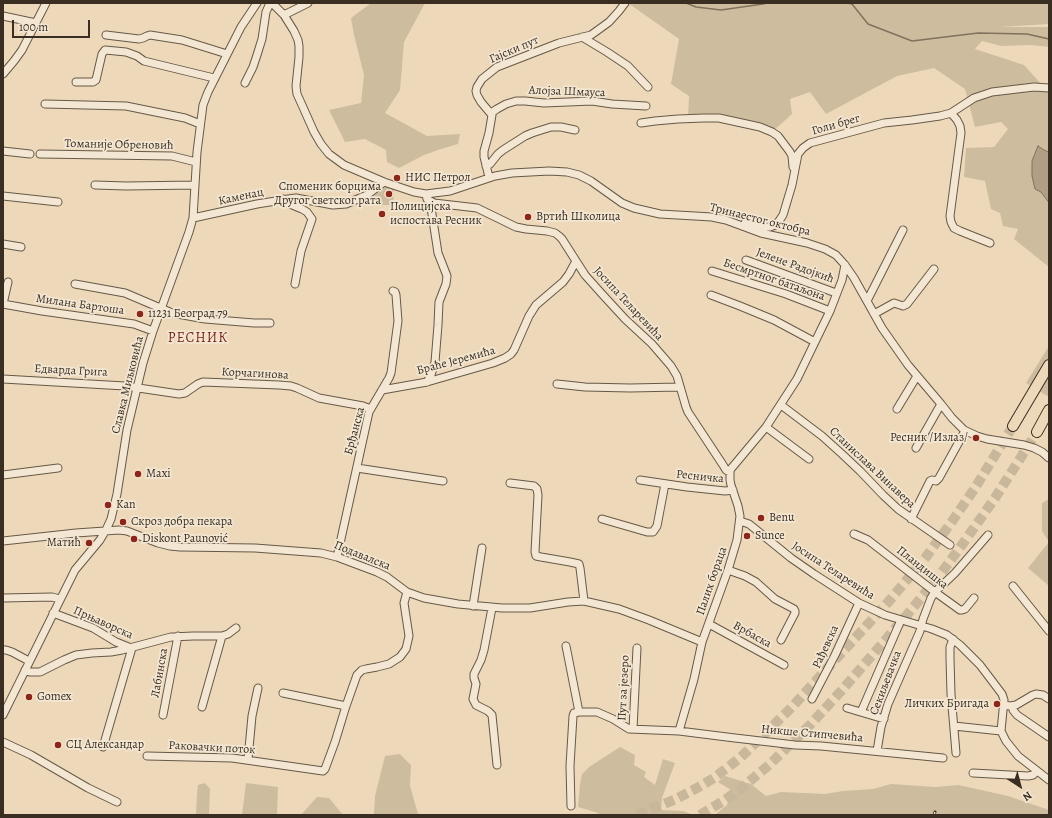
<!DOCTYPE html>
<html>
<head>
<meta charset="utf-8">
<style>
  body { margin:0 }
  #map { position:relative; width:1052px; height:818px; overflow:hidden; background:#edd9b9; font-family:Alegreya,serif }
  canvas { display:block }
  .frame { position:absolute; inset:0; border:4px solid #392e21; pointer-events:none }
  .north { position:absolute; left:1000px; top:766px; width:40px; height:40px; -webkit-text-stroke:3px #f3e6d2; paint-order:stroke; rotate:144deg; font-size:11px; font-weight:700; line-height:16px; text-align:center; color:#392e21 }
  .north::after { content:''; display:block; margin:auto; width:14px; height:18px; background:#392e21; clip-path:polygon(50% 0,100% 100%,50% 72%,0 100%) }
  .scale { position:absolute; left:12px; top:20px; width:78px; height:18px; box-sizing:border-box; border:2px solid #392e21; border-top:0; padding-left:5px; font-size:12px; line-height:14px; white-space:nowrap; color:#392e21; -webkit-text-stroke:3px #f3e6d2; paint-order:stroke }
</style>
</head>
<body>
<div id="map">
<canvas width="1052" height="818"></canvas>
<div class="frame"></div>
<div class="north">N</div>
<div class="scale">100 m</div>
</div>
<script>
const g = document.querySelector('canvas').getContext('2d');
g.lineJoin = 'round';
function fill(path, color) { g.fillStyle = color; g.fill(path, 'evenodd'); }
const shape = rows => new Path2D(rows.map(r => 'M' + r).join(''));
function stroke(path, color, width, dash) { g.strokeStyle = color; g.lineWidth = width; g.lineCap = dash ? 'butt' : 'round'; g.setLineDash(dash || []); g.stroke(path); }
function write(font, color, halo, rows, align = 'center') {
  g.font = font + ' Alegreya,serif'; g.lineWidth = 3.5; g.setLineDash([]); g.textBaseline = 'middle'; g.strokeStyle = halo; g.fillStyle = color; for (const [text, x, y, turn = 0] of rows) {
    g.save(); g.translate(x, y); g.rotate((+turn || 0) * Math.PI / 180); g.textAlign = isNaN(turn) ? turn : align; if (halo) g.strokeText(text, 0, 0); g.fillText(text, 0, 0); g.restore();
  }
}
fill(shape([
  [371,3,425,3,404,42,400,90,385,113,427,136,460,134,458,144,438,150,424,155,399,168,387,162,386,150,365,139,345,142,329,110,361,103,364,75,354,35,351,18],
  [628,3,1049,3,1049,24,999,27,1049,27,1049,47,1031,45,1001,46,982,41,975,49,1024,65,1044,87,1049,88,1049,152,1043,149,1034,158,1041,192,1048,203,1049,203,1049,267,1014,239,1018,229,1003,226,1000,213,991,209,985,181,964,177,966,148,994,147,1008,129,1001,122,975,127,965,89,934,68,897,76,826,114,810,92,790,99,792,114,772,132,728,120,688,118,689,96,671,84,679,39],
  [384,186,394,189,393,205,379,205,381,203,375,198,373,200,368,197],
  [1049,346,1049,397,1026,383],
  [1049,499,1049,542,1042,531,1042,503],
  [1049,542,1049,586,1028,568],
  [620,747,635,755,634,765,646,772,644,777,655,785,663,759,675,763,662,798,661,810,683,811,693,815,602,815,595,812,578,807,580,784,582,774,589,767],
  [400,754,411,765,410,786,418,814,420,815,374,815,375,796,385,756],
  [725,776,751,784,766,796,781,792,825,794,843,791,873,789,891,784,935,787,959,785,1008,796,1049,810,1049,815,714,815,716,814,727,805,731,790,718,782],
  [205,783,210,789,209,815,196,815,197,794,198,785],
  [246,783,278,787,277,815,242,815],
  [317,797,329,798,343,815,301,815]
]), '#cebc9f');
const water = shape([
  [1038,146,1044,150,1049,152,1049,203,1041,192,1035,189,1032,176,1032,161,1038,146]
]);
fill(water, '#b09f85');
stroke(water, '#80725d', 1);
stroke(shape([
  [686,3,696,7,721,10,763,4,767,3],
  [847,3,852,4,868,24,912,41,978,33,1027,34,1049,39]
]), '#80725d', 1.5);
stroke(shape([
  [637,815,676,799,697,788,714,778,741,757,791,708,890,600,926,557,953,520,975,488,1013,426],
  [700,815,725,800,745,785,769,765,811,724,842,690,907,615,939,576,959,549,995,498,1037,432]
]), '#c9b79b', 10, [10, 5]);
const minor = shape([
  [272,3,284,15,294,31,298,40,299,46,299,57,296,86,297,94,302,105,314,132,321,144,329,154,344,165,384,182,414,192,426,194,450,191,495,176,512,173,549,171,567,172,579,175,591,181,622,203,634,208,660,214,712,217,726,220,761,233,807,243,825,249,836,255,845,265,854,278,882,328,908,365,941,404,952,418,964,430,977,436,987,439,1024,445,1034,448,1042,452,1049,458],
  [284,15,308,3],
  [3,16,36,23],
  [106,35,139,39,143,38,147,36,150,35,182,40,227,54],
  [582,37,607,52,628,66,648,87],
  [3,74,14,61,22,50,46,3],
  [76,82,93,82,96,80,102,54,105,50,126,52,137,56,144,61,214,78],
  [245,83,253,67,257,55,262,39,266,12,270,3],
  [45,104,126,106,185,118,200,124],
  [491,113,497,109,506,104,516,101,525,101,544,103,592,101,612,104,646,106],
  [951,113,974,98,992,92,1034,87,1049,88],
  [641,123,655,121,678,119,704,118,719,118,760,127,772,132,778,136,790,152,792,156,793,167],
  [3,151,30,154],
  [40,154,172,156,196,162],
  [486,166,490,164,498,154,503,150,525,136,532,133,551,127,561,127,575,130],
  [489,177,484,157,484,151,489,133,492,115,481,102,477,95,476,91,477,87,482,79,497,67,559,43,591,35,598,30,609,22,619,11,625,3],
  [95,185,126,186,195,185],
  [426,194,427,199,434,203,477,208,516,227,526,229,547,231,555,233,559,236,562,239,585,275,602,294,625,319,652,344,671,366,677,376,686,407,688,412,723,465,726,470,730,472],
  [3,196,58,202],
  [283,199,285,202,302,209,307,212,312,219,301,251,295,284],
  [193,218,257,204,288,199,296,198,333,205,346,204,367,195,384,182],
  [745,223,762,227,770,227,775,225,779,221,783,215,792,185,798,154,803,148,810,143,884,123,912,120,940,116,951,113,957,120,960,126,961,133,950,216,951,222,954,228,960,231,990,243],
  [3,244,21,247],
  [746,260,836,293],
  [712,271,786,294,830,311],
  [75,284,125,293,172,313,205,319,254,323,270,323],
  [711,295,740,306,774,320,815,342],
  [867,301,903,230],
  [3,304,42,311,134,324,153,331],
  [3,304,8,282],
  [874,314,894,303,903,306,907,304,934,269],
  [3,379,125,386,179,394,185,393,198,384,203,382,279,385,291,386,297,388,319,398,363,406,371,409],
  [427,382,431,375,435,362,438,325,439,302,446,284,447,276,438,253,430,201],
  [557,384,585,387,630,388,680,387],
  [382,390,427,382,493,363,505,358,511,354,514,350,529,316,536,305,563,282,569,274,576,261],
  [781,405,822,436,842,454,860,471,883,495,898,509,950,545],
  [897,409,917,376],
  [766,427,809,459],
  [916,448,941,404],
  [357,468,443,481],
  [3,475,58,468],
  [640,480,687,487,725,491,733,490],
  [510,483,534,486,537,489,538,495,535,552,536,556,541,557,570,562,579,564,580,568,584,601],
  [602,519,647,532,653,532,657,526,665,484],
  [911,519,930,481,932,480,936,481,939,478,965,431],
  [740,521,749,524,754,528,791,558,814,574,859,603,885,615,932,629,947,635,960,645,980,665,1002,694,1004,700,1001,731,1006,741,1018,756,1049,780],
  [854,534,868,540,935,592,960,610,962,610,965,609,974,598],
  [3,541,76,533,119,530,127,531,158,543,170,546,180,547,255,548,321,553,337,557,377,572,387,577,407,592,424,598,458,604,502,608,530,608,568,602,584,601,619,609,649,620,702,642],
  [337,557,369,412,389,378,391,373,398,321,396,295,395,292,393,291],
  [728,570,745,576,756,582,775,599,794,609,795,611,795,613,781,640],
  [1013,586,1049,631],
  [3,598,52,597,60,599],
  [473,606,482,548],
  [492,608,484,650,481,660,474,674,474,678,476,684,473,699,476,705,488,711,492,715,497,765],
  [53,613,93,628,116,642,131,648],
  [709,624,784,665],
  [953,639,950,647,950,658,951,694,956,753],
  [566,646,579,712],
  [3,650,6,650,12,652,29,661],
  [25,670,30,672,40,672,64,660,76,655,92,653,111,652,122,650,171,637,193,636,222,636,228,634,236,628],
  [283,693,346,706],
  [812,699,835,655,859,603],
  [1004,705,1010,706,1016,705,1033,695,1036,694,1043,695,1049,699],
  [1013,706,1013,710,1017,715,1049,737],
  [202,707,222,636],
  [847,708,884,719],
  [861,712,901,620],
  [3,715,75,570,100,540,106,530,111,519,117,494,127,430,143,363,153,331,189,232,193,218,197,152,203,105,208,92,241,27,257,3],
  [163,715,178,636],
  [954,726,1001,731],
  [633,729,637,648],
  [679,731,694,679,702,642,728,570,737,540,740,516,738,506,731,485,730,480,730,470,766,427,797,379,830,311,842,280,845,265],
  [3,742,31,755,88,788,117,802],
  [103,747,132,648],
  [877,751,881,727,888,704,920,631,923,619,931,598,935,592,955,573,988,535],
  [147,756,232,758,323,771,325,769,335,742,346,706,357,675,362,670,366,669,377,667,389,664,400,657,406,649,409,636,404,603,407,592],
  [248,759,252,716,258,688],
  [973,773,1028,776,1033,775,1037,771],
  [571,806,570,766,573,716,574,713,579,712,597,712,613,719,629,729,679,731,735,738,795,745,821,746,943,758]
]);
const highway = shape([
  [1013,426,1049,365],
  [1037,432,1049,410]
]);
stroke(minor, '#665947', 9);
stroke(highway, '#392e21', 12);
stroke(minor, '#f3e6d2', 7);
stroke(highway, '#edd9b9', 10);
const rail = shape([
  [934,815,935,812]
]);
stroke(rail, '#392e21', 3);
stroke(rail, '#f3e6d2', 1.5, [4.5]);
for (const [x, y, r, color] of [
  [397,178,4,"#8f2418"],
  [389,194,4,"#8f2418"],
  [382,214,4,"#8f2418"],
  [528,217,4,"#8f2418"],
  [140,314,4,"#8f2418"],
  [976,438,4,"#8f2418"],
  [138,474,4,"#8f2418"],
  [108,505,4,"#8f2418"],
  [761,518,4,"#8f2418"],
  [123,522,4,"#8f2418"],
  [747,536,4,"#8f2418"],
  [134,539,4,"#8f2418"],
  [89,543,4,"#8f2418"],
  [29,697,4,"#8f2418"],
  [997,704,4,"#8f2418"],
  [58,745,4,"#8f2418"]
]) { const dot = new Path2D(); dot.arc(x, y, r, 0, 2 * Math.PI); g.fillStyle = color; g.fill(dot); stroke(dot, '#f3e6d2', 1.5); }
write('12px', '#392e21', '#f3e6d2', [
  ["Гајски пут",514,50,-23],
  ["Алојза Шмауса",567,92,2],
  ["Голи брег",836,125,-16],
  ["Томаније Обреновић",119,145,1],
  ["Каменац",241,197,-12],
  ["Тринаестог октобра",760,220,14],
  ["Јелене Радојкић",795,266,20],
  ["Бесмртног батаљона",774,280,19],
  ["Јосипа Теларевића",628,304,47],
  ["Милана Бартоша",80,305,8],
  ["Браће Јеремића",456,361,-15],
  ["Едварда Грига",71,371,3],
  ["Корчагинова",255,374,3],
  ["Славка Миљковића",128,385,-76],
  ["Брђанска",355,431,-75],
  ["Станислава Винавера",872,468,43],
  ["Ресничка",700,477,6],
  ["Подавалска",362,556,22],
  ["Пландишка",922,568,38],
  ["Јосипа Теларевића",833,571,33],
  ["Палих бораца",712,581,-71],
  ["Прњаворска",103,623,24],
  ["Врбаска",752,635,29],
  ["Рађевска",826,647,-65],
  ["Лабинска",160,673,-80],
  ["Секиљевачка",886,683,-69],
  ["Пут за језеро",624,688,-87],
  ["Никше Стипчевића",812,734,5],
  ["Раковачки поток",212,748,3]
]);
write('12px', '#392e21', '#f3e6d2', [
  ["НИС Петрол",405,178],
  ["Споменик борцима",381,187,"right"],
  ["Другог светског рата",381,201,"right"],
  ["Полицијска",390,207],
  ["испостава Ресник",390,221],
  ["Вртић Школица",536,217],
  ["11231 Београд 79",148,314],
  ["Ресник /Излаз/",968,438,"right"],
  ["Maxi",146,474],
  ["Kan",116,505],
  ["Benu",769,518],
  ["Скроз добра пекара",131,522],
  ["Sunce",755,536],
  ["Diskont Paunović",142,539],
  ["Матић",81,543,"right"],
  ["Gomex",37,697],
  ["Личких Бригада",989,704,"right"],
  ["СЦ Александар",66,745]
], 'left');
g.letterSpacing = '1px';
write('14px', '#7a1f14', '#f3e6d2', [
  ["РЕСНИК",198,339]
]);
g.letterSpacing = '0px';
</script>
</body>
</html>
